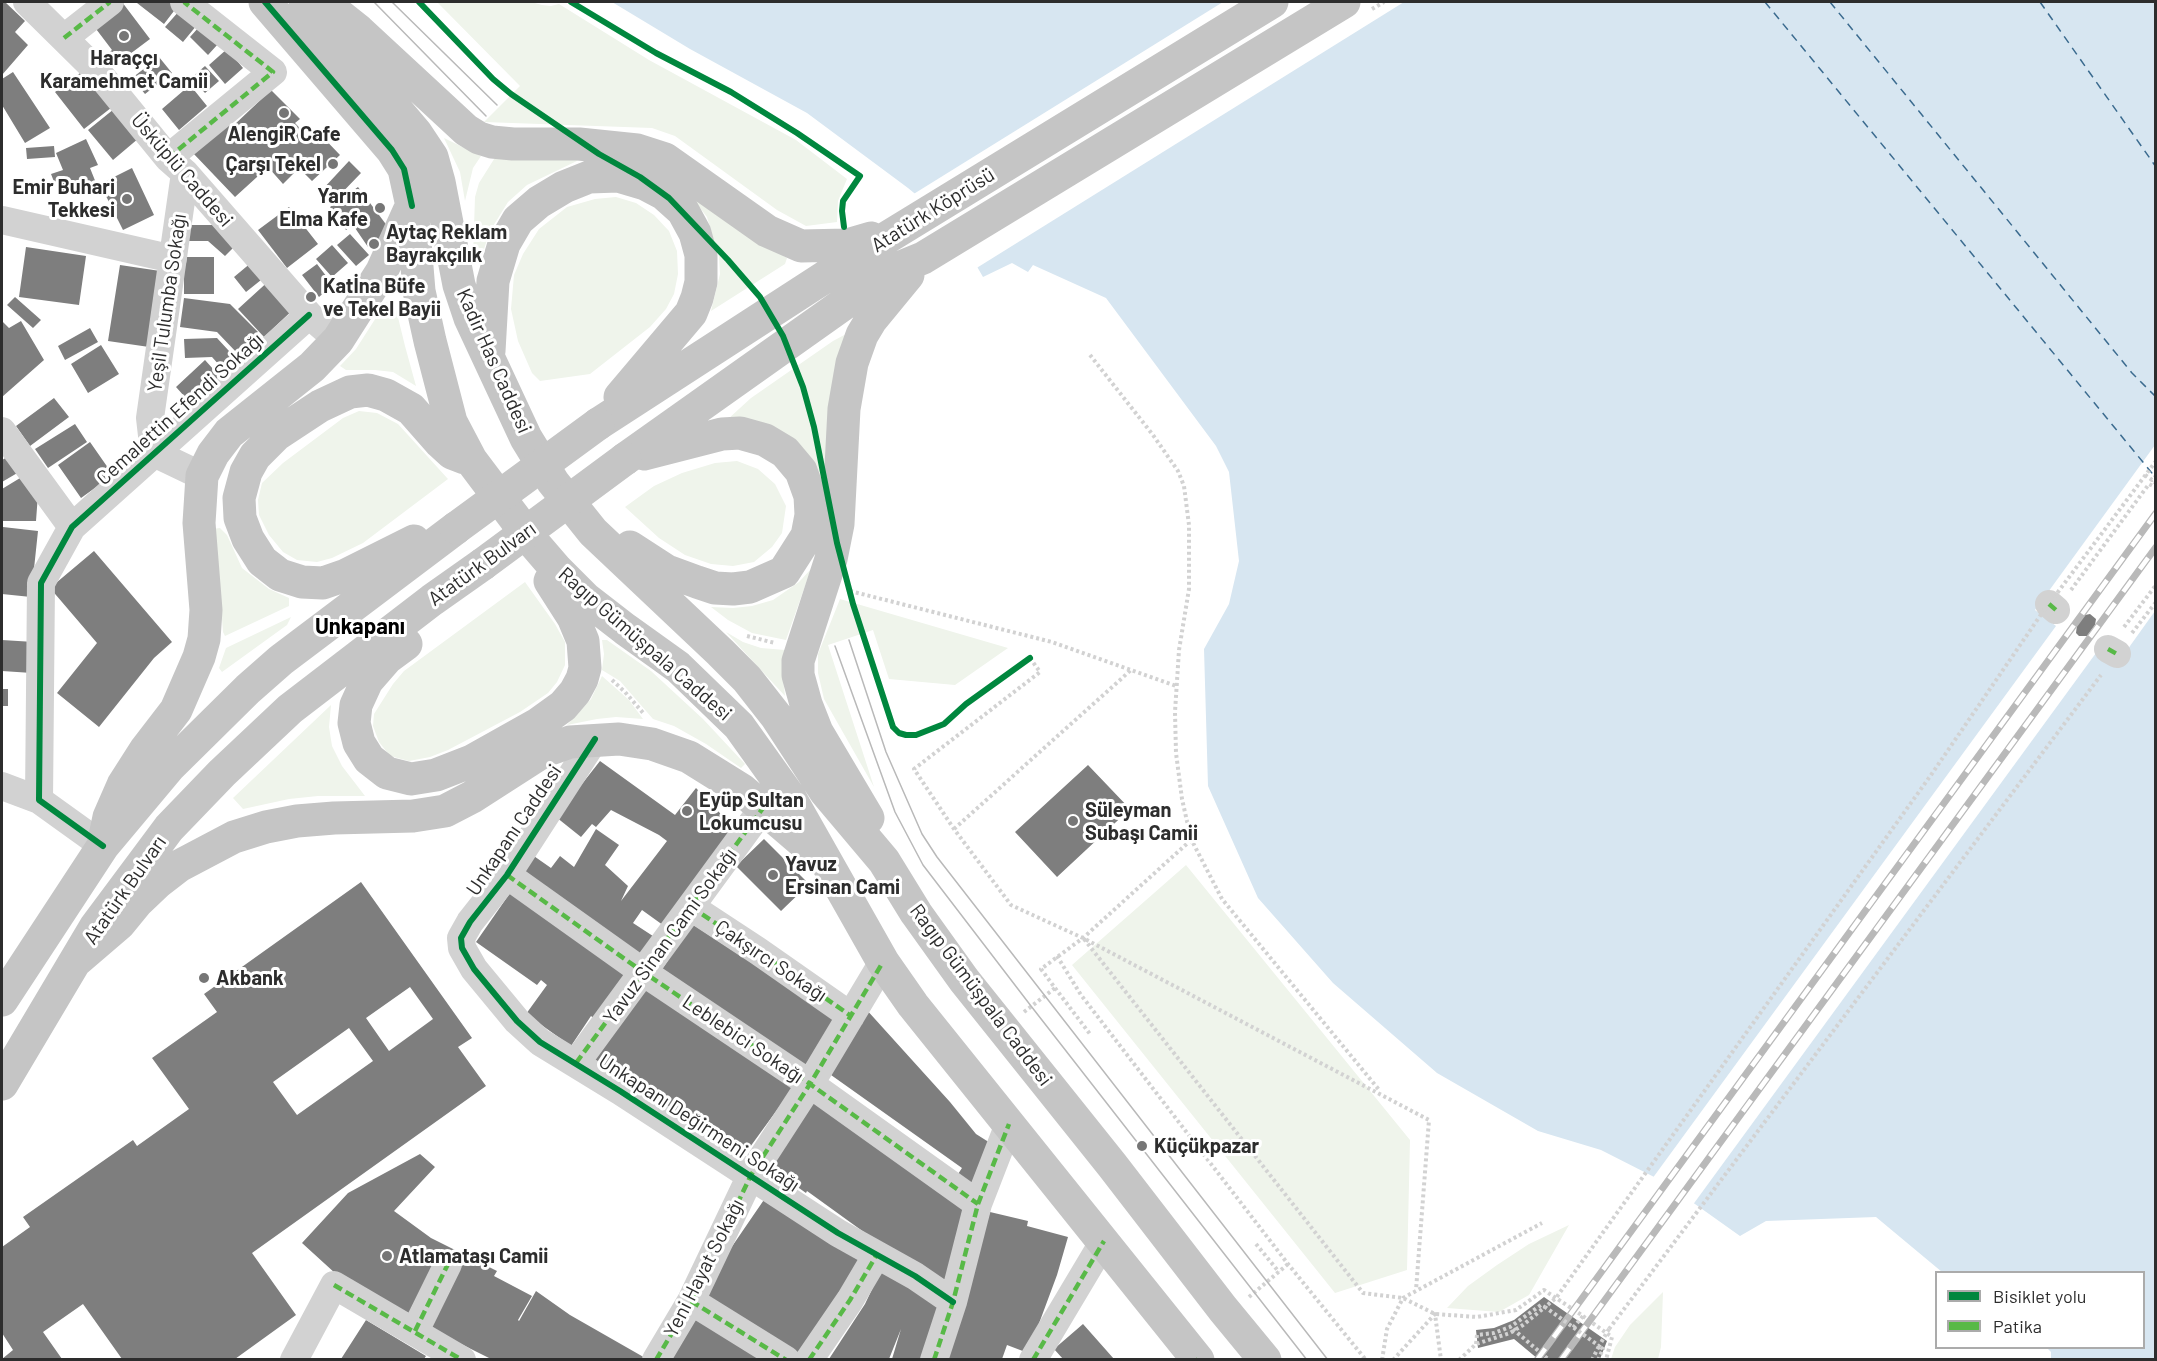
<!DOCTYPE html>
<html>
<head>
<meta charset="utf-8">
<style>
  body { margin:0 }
  #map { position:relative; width:2157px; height:1361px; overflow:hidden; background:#fff; font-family:Barlow,sans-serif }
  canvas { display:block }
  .frame { position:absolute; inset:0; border:3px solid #2d2d2d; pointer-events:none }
  .legend { position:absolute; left:1935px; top:1271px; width:210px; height:78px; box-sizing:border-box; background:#fff; border:2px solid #ababab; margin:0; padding:8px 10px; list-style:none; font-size:18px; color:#2d2d2d }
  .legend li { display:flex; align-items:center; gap:12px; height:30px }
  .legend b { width:30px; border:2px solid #ababab }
</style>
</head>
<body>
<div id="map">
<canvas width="2157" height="1361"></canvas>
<div class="frame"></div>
<ul class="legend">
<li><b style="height:8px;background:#00873e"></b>Bisiklet yolu</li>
<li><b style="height:8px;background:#58b947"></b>Patika</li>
</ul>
</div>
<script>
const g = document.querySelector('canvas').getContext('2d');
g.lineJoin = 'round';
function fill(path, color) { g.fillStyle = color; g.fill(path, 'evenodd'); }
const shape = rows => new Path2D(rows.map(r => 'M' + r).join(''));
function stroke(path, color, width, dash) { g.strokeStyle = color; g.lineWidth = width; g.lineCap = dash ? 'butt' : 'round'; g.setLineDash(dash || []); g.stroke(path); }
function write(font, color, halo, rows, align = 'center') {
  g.font = font + ' Barlow,sans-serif'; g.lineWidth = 6; g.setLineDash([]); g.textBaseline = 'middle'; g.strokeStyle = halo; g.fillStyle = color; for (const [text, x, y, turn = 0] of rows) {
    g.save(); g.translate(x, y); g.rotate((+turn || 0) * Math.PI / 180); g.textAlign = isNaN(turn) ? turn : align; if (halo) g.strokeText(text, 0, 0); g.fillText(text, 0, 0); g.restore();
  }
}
fill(shape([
  [437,2,531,2,542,5,551,6,559,4,649,60,796,140,847,179,838,201,837,222,806,226,777,210,675,136,652,128,484,122,520,86],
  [444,138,481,156,473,168,465,201,460,172],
  [496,156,579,160,527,185,508,202,490,231,481,258,476,260,473,257,475,197,479,183],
  [687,191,787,258,785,264,711,311,720,274,719,257,707,217],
  [616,197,636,203,654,215,669,231,677,251,678,274,674,294,666,309,650,327,590,374,540,381,532,373,518,341,511,309,514,275,523,254,539,229,567,207,595,199],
  [394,301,405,346,416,386,393,372,375,370,346,370,340,366,356,349,386,302],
  [848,333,825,496,728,419,751,398,833,341],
  [359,411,377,413,398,424,448,479,363,543,332,558,317,562,297,560,283,552,269,535,259,515,258,500,262,483,283,463,343,418],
  [737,461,758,469,775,484,786,506,782,533,772,547,754,562,733,566,711,564,685,555,659,538,625,507,654,486,682,473,715,463],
  [220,528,227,535,242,568,269,589,289,598,289,606,225,636,223,632,220,593,212,529],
  [811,569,786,640,752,633,728,620,711,607,733,608,752,606,773,600,799,582],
  [525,582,555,624,565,642,565,665,557,682,548,693,520,712,448,750,430,757,409,761,390,756,379,742,373,726,374,714,393,684,404,671],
  [840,599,1008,648,955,685,889,679,873,630,828,645,874,787,824,699,818,673,818,654],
  [291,617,287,625,222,672,219,668,226,648],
  [726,632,743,642,761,648,785,650,782,669,785,696],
  [602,640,607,640,651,671,703,719,745,764,741,768,706,744,674,726,653,719,620,681,602,670,604,654],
  [602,676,629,700,643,719,616,717,597,719,567,725,591,699],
  [331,705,329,727,332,746,342,766,365,796,318,796,289,799,243,809,233,798],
  [1186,865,1410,1140,1407,1270,1335,1293,1072,965],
  [1569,1225,1529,1295,1499,1312,1447,1308,1468,1286,1497,1265,1529,1244],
  [1663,1292,1661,1347,1658,1359,1611,1359,1615,1347,1630,1325]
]), '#eff4eb');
fill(shape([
  [612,2,2155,2,2155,1359,2051,1359,2051,1352,2047,1348,2144,1348,2144,1272,1942,1272,1876,1217,1766,1221,1740,1236,1664,1182,1601,1150,1538,1131,1437,1073,1333,983,1258,898,1208,786,1204,649,1229,604,1239,561,1229,472,1216,446,1106,298,1033,265,1028,272,1012,263,983,277,953,225,908,188,807,113,690,49]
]), '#d7e6f1');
fill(shape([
  [1223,2,1404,2,975,269,951,227,912,195],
  [2155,445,2155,611,2115,667,2096,653,1692,1206,1652,1179,2056,626,2035,610]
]), '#fff');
stroke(shape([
  [1765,2,2156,478],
  [1830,2,2132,373,2156,397],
  [2040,2,2156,167]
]), '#3b6b8f', 1.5, [8, 6]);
fill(shape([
  [2,2,5,2,25,21,15,32,28,45,2,75],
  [122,2,150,39,114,66,106,55,112,50,90,21],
  [139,2,170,2,177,7,164,24,137,3],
  [180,10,197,25,183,42,165,27],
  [199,27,218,44,208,55,190,37],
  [227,49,243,68,225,84,209,65],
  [159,57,172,73,145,94,132,78],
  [205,66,219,81,205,93,191,78],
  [88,67,116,104,84,129,55,92],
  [13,72,50,128,25,143,2,105,2,79],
  [190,85,207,106,179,130,162,109],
  [271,90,300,119,295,123,308,137,316,130,340,155,312,181,299,168,283,184,268,167,235,197,192,152,226,120,232,127],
  [114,109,139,138,113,160,88,130],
  [86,139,98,165,90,168,96,183,60,197,51,174,63,170,56,153],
  [54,146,55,157,27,159,26,148],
  [349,161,361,173,334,201,322,190],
  [132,168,154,215,123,230,100,184],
  [358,187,391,231,368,247,353,225,346,230,330,207],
  [289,207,318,244,287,268,258,230],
  [183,225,216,225,242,239,225,256,208,241,183,241],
  [350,234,369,255,356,266,337,245],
  [332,245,348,263,332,277,316,259],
  [26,247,86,256,79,305,19,297],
  [184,257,214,257,214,294,184,294],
  [258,257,271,272,246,292,234,277],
  [317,264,333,285,319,297,302,275],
  [120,265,167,272,156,348,108,341],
  [272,278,297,306,264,337,238,309],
  [15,297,41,320,33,328,7,305],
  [184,298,230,304,258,332,237,353,217,332,180,327],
  [2,321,9,328,21,321,44,360,2,397],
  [90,328,98,342,65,360,58,346],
  [217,338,241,364,228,375,212,357,185,358,184,339],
  [101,345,119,374,88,393,71,364],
  [205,360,222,379,193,406,176,387],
  [54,398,69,417,30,446,16,426],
  [75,424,87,442,48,468,35,449],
  [90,442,113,475,81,498,58,465],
  [9,456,19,472,2,482,2,460],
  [25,475,38,494,36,521,2,521,2,489],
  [3,527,38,531,31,597,2,594],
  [94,551,172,642,154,658,99,727,57,693,97,643,50,588],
  [2090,614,2096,619,2095,625,2087,636,2079,636,2076,633,2077,625,2085,615],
  [2,640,34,642,32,673,2,671],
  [2,689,8,689,8,706,2,706],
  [600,761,675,815,696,788,738,832,667,928,642,910,633,923,659,940,645,957,518,872,531,854,551,868,560,856,574,867,596,829,619,845,605,865,628,886,621,901,667,841,659,835,611,810,596,827,592,824,581,837,556,817],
  [1088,765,1130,809,1057,877,1015,832],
  [764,839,809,884,781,911,736,866],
  [361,882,472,1038,458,1047,486,1086,252,1253,296,1315,235,1359,122,1359,83,1304,43,1332,62,1359,2,1359,13,1350,2,1333,2,1247,30,1227,23,1217,133,1140,137,1146,189,1109,152,1058,217,1012,204,994],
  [410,987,433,1019,389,1051,366,1018],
  [349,1028,373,1061,297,1115,273,1082],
  [510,893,627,975,596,1020,591,1016,571,1046,526,1014,547,985,541,980,537,985,476,942],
  [692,924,838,1019,805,1070,659,974],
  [647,982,793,1088,742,1158,592,1058],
  [865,1008,950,1102,976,1134,995,1146,969,1189,954,1180,962,1168,824,1070],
  [817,1097,969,1207,947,1284,879,1243,807,1191,806,1193,768,1166],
  [420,1154,435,1167,394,1211,431,1238,497,1271,494,1276,532,1296,518,1320,519,1321,536,1291,570,1315,647,1359,491,1359,393,1310,336,1274,302,1243,348,1193],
  [770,1191,867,1255,799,1359,696,1299],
  [990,1212,1028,1221,1027,1226,1068,1237,1057,1275,1028,1353,1007,1345,1002,1359,942,1359],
  [885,1262,946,1303,929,1359,892,1359,901,1329,889,1359,829,1359,865,1304],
  [1544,1297,1607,1341,1600,1359,1538,1359,1514,1339,1478,1348,1476,1330,1494,1328,1514,1320],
  [696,1308,772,1359,662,1359],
  [366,1320,426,1356,424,1359,341,1359],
  [1083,1324,1114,1359,1063,1359,1054,1349]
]), '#7e7e7e');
stroke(shape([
  [571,2,656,53,731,92,797,133,860,176,843,201,842,215],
  [1372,9,1384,2],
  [1090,355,1153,435,1178,471,1184,486,1189,525,1189,589,1179,650,1175,712,1176,753,1182,799,1191,839,1222,899,1380,1091],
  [2145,475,2152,480,2156,476],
  [2071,590,2149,484,2153,486,2156,483],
  [850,591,1052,642,1176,686],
  [2124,627,2156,585],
  [2132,633,2156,602],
  [747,636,775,643],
  [1030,658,1040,672,914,769,954,829,1011,905,1083,938,1429,1120,1416,1290],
  [612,680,625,692,644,714],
  [954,829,1131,670],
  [1084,939,1363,1293,1403,1298,1435,1314,1477,1317,1516,1310,1544,1290,1583,1316,1573,1328],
  [1057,956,1081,995,1288,1264,1366,1360],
  [1055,988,1090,1034],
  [1024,1012,1055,988,1041,969,1083,938,1191,840],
  [1256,1244,1279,1272],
  [1249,1297,1288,1264],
  [1583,1316,1612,1337,1606,1360],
  [1513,1329,1549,1360],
  [1609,1329,2101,675],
  [1476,1344,1477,1335,1494,1333,1510,1327,1541,1305,1545,1307],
  [1382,1360,1387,1329,1403,1298,1542,1223],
  [1393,1360,1435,1314,1441,1360],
  [1459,1360,1476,1344,1510,1333,1523,1325,1545,1307],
  [1592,1360,1599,1346],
  [1598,1360,1603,1349,1599,1346]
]), '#d2d2d2', 4, [3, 3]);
stroke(shape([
  [27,2,97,71,168,158,185,173,309,315,324,328],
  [64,38,110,2],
  [168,158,273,72,184,2],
  [185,173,150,418,154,453,202,476],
  [2,220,173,259],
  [2,431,72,527],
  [2049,604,2056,610],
  [2108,649,2117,654],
  [595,739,507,875,470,922,461,938,462,948,474,969,517,1021,540,1042,620,1091,838,1233,915,1276,953,1302],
  [2,786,39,800],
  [103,846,39,800,41,583,72,527,309,315],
  [507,875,643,972,810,1084,978,1204],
  [691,907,758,951,851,1016],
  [576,1063,763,808],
  [691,1301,786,1360],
  [415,1331,448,1264],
  [294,1360,334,1285,462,1360],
  [656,1360,691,1301,751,1175,810,1084,883,962],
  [809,1360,850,1300,876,1256],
  [934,1360,953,1302,978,1204,1009,1124],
  [1033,1360,1104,1241]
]), '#d2d2d2', 28);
stroke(shape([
  [265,2,392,150,404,169,412,206,419,291,430,341,451,422,471,460,532,541,557,570,585,598,625,629,678,667,739,726,789,796,883,962,913,1005,1198,1360],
  [305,2,416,133,432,157,439,182,459,285,470,318,526,438,553,482,593,532,720,652,747,679,776,716,825,791,884,861,916,913,964,980,1112,1165,1223,1309,1265,1360],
  [334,11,359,31,466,130,479,138,492,142,513,144,579,144,637,150,665,159,767,231,801,246,847,245,871,238],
  [489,351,493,281,504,244,518,220,539,202,564,187,589,177,618,176,645,184,664,194,683,211,695,233,701,255,701,282,697,298,691,313,620,397],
  [598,424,865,251,1272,2],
  [625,459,852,298,901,267,923,258,1344,2],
  [414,541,346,575,323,583,302,582,280,575,262,561,248,539,240,518,239,498,246,472,255,456,276,435,320,406,350,392,368,390,386,395,411,409,440,442,452,453,465,458],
  [630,547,667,571,697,582,715,588,733,589,750,587,784,572,807,536,811,515,810,496,801,471,785,452,765,440,740,433,722,434,644,454],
  [406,644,387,658,367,681,356,705,354,723,359,743,369,759,387,773,411,779,436,775,472,761,538,724,563,706,575,692,582,679,585,668,583,641,573,617,550,581],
  [868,818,817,732,806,704,798,675,798,661,831,559,838,524,844,409,852,363,862,335,871,320,908,275],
  [103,846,109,817,123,785,146,749,176,710,199,657,204,639,206,610,199,523,202,476,213,454,229,433,312,367,338,340,382,271,409,211],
  [77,960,119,924,137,902,157,883,179,866,234,837,266,827,297,821,334,818,413,816,445,811,472,797,542,752,570,742,619,739,652,744,689,757,742,790,812,850],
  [2,1000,103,846,170,766,248,689,281,660,456,528],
  [2,1084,96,926,169,828,222,773,290,709,432,600,483,564]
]), '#c5c5c5', 33);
stroke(shape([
  [374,2,486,116],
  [392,2,497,105],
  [849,640,886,752,922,834,937,857,1328,1360],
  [835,646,895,812,923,865,1031,1006,1307,1360]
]), '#b9b9b9', 1.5);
const rail = shape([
  [1537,1360,2156,513],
  [1561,1360,2156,547]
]);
stroke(rail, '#b9b9b9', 7);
stroke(rail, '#fff', 4.5, [14]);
stroke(shape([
  [1609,1329,1599,1346,1545,1307,1556,1298,1931,775,2040,616,2156,461]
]), '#d2d2d2', 4, [3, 3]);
stroke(shape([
  [456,528,598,424],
  [483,564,625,459]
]), '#c5c5c5', 33);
stroke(shape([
  [64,38,110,2],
  [168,158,273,72,184,2],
  [2049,604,2056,610],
  [2108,649,2117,654],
  [507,875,643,972,810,1084,978,1204],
  [691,907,758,951,851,1016],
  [576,1063,763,808],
  [334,1285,462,1360],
  [691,1301,786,1360],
  [415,1331,448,1264],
  [656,1360,691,1301,751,1175,810,1084,883,962],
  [809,1360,850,1300,876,1256],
  [934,1360,953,1302,978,1204,1009,1124],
  [1033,1360,1104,1241],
  [1197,1360,1198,1359]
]), '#58b947', 4.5, [9, 4.5]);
stroke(shape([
  [265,2,392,150,404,169,412,206],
  [419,2,493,79,511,94,599,154,640,177,669,198,728,260,760,297,783,336,803,387,814,427,837,543,853,604,893,727,899,733,906,735,916,735,944,724,966,704,1030,658],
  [571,2,656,53,731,92,797,133,860,176,843,201,842,211,844,227],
  [595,739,507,875,470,922,461,938,462,948,474,969,517,1021,540,1042,620,1091,838,1233,915,1276,953,1302],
  [103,846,39,800,41,583,72,527,309,315]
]), '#00873e', 6);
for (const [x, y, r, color] of [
  [124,36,6,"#767676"],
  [284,113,6,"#767676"],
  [333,164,6,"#767676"],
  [127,199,6,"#767676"],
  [380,208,6,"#767676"],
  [374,244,6,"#767676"],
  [311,297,6,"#767676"],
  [687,811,6,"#767676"],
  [1073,821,6,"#767676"],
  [773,875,6,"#767676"],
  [204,978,6,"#767676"],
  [1142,1146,6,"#767676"],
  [387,1256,6,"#767676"]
]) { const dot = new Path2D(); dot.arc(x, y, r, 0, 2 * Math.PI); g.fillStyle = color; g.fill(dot); stroke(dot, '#fff', 2); }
write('bold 20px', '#2d2d2d', '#fff', [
  ["Haraççı",124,58,"center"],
  ["Karamehmet Camii",124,81,"center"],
  ["AlengiR Cafe",284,134,"center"],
  ["Çarşı Tekel",321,164,"right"],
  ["Emir Buhari",115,187,"right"],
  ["Tekkesi",115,210,"right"],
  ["Yarım",368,196,"right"],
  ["Elma Kafe",368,219,"right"],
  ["Aytaç Reklam",386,232],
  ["Bayrakçılık",386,255],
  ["Katİna Büfe",323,286],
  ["ve Tekel Bayii",323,309],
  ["Eyüp Sultan",699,800],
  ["Lokumcusu",699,823],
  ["Süleyman",1085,810],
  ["Subaşı Camii",1085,833],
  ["Yavuz",785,864],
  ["Ersinan Cami",785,887],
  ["Akbank",216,978],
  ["Küçükpazar",1154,1146],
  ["Atlamataşı Camii",399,1256]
], 'left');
write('20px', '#2d2d2d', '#fff', [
  ["Üsküplü Caddesi",182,170,49],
  ["Atatürk Köprüsü",933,210,-32],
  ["Yeşil Tulumba Sokağı",167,303,-82],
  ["Kadir Has Caddesi",494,361,66],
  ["Cemalettin Efendi Sokağı",180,409,-42],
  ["Atatürk Bulvarı",482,564,-36],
  ["Ragıp Gümüşpala Caddesi",645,644,41],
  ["Unkapanı Caddesi",514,830,-56],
  ["Atatürk Bulvarı",125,890,-55],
  ["Yavuz Sinan Cami Sokağı",670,936,-54],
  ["Çakşırcı Sokağı",771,961,34],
  ["Ragıp Gümüşpala Caddesi",981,995,53],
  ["Leblebici Sokağı",743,1039,34],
  ["Unkapanı Değirmeni Sokağı",699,1123,33],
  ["Yeni Hayat Sokağı",704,1268,-63]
]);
write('bold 22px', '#000', '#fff', [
  ["Unkapanı",360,627]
]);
</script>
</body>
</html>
